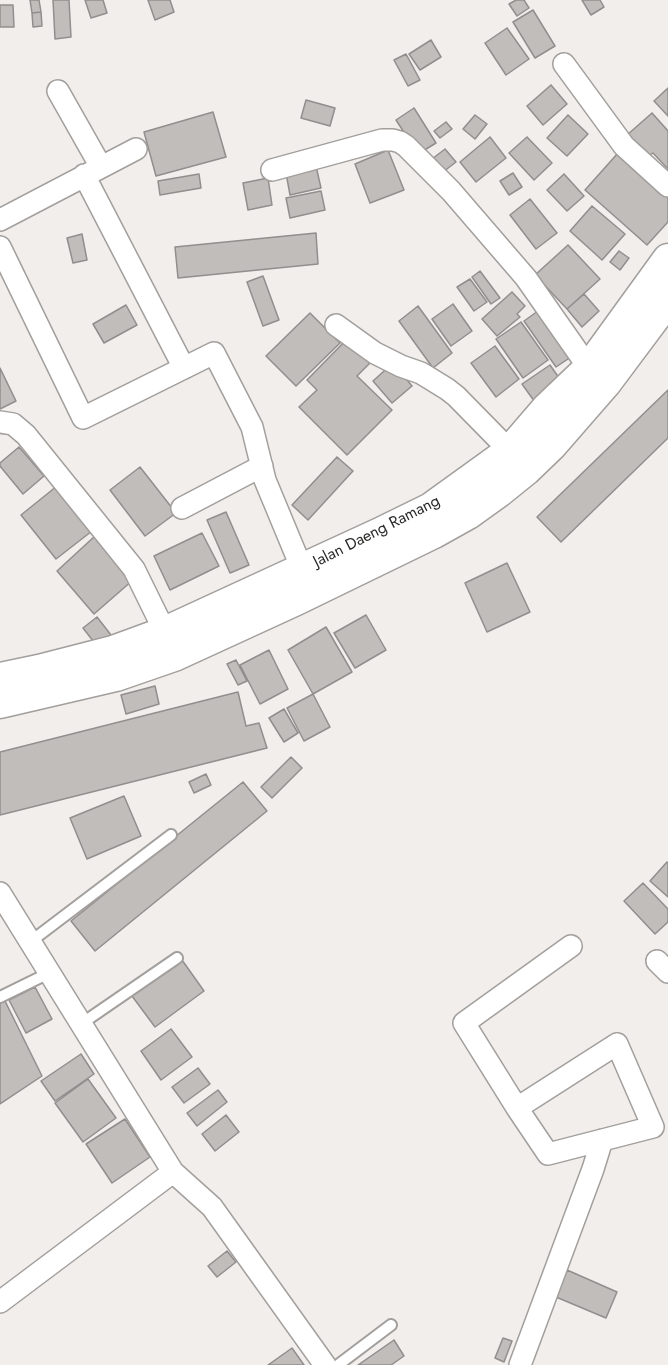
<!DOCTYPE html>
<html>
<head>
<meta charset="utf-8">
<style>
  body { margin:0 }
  canvas { display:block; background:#f1eeeb }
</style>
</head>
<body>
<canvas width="668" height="1365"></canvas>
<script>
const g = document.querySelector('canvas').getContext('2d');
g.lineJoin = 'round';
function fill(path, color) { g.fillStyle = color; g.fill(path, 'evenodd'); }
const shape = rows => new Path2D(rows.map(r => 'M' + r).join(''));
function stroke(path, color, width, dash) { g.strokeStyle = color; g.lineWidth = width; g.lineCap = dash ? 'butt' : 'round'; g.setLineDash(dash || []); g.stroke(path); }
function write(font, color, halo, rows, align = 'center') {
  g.font = font + ' Jost,sans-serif'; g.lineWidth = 4.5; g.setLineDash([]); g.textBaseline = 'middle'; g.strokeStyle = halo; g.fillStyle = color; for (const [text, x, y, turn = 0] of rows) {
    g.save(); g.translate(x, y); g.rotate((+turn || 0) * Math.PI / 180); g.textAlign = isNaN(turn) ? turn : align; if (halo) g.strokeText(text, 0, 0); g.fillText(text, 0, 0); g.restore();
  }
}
const building = shape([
  [30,0,39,0,41,12,32,13,30,0],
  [53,0,69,0,71,37,55,39,53,0],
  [85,0,103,0,107,13,91,18,85,0],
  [148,0,170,0,174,12,155,20,148,0],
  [516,0,524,0,529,8,517,16,509,4,516,0],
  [582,0,600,0,604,7,591,15,582,0],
  [0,5,13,5,14,27,0,27,0,5],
  [533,10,555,46,535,58,513,22,533,10],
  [41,12,42,26,33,27,32,13,41,12],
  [507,28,529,59,506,75,485,43,507,28],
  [431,40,441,57,420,70,409,54,431,40],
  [406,54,420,80,408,86,394,60,406,54],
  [551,85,567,104,543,125,527,106,551,85],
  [668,88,668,116,654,101,668,88],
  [306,100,335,108,330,126,301,118,306,100],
  [414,108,436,143,418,154,396,120,414,108],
  [213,112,226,157,156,176,144,132,213,112],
  [652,113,668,131,668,169,653,153,647,157,627,135,652,113],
  [475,115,487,124,475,139,463,129,475,115],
  [568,115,588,134,567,156,547,138,568,115],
  [446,122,452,129,440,138,434,131,446,122],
  [490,137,506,158,476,182,460,162,490,137],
  [527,137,552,163,534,180,509,153,527,137],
  [445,149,456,162,443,172,432,159,445,149],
  [388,150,404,190,370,203,355,164,388,150],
  [618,153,668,198,668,222,647,245,585,190,618,153],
  [316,166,321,188,290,195,286,173,316,166],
  [513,173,522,187,509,195,500,181,513,173],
  [199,174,201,188,160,195,158,181,199,174],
  [564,174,584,196,567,211,547,190,564,174],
  [268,178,272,205,248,210,243,183,268,178],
  [321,191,325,210,290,218,286,198,321,191],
  [530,199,557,233,536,249,510,215,530,199],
  [592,206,625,234,602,260,570,231,592,206],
  [316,233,318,264,178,278,175,247,316,233],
  [82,234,87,260,73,263,67,238,82,234],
  [568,245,600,279,567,309,535,275,568,245],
  [619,251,629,258,620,270,610,262,619,251],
  [480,271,500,298,491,304,472,277,480,271],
  [263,276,279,320,263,326,247,282,263,276],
  [470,279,487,302,474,311,457,287,470,279],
  [512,292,525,306,517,314,520,317,497,336,482,319,512,292],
  [584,294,599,311,582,327,567,309,584,294],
  [453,304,472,331,451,346,432,319,453,304],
  [126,305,137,325,104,343,93,324,126,305],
  [418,306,452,353,433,368,399,321,418,306],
  [538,311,571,357,556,367,524,321,538,311],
  [310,313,340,343,296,386,266,356,310,313],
  [521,322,548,360,523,378,496,339,521,322],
  [350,336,374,359,357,376,392,410,347,455,299,407,317,390,307,380,350,336],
  [495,346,519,379,496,397,471,363,495,346],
  [393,363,412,386,392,403,373,381,393,363],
  [550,365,564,385,537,405,522,384,550,365],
  [0,368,16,401,0,409,0,368],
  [668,390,668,438,561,542,537,517,668,390],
  [19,447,44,476,23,494,0,466,0,463,19,447],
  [337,457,353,471,308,520,292,505,337,457],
  [140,467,176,513,145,536,110,490,140,467],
  [57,486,92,531,56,559,21,515,57,486],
  [226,512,249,565,230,573,207,520,226,512],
  [202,533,219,566,170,590,154,556,202,533],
  [95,536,133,580,94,614,57,571,95,536],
  [507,563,530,612,487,632,465,583,507,563],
  [366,615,386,650,355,668,334,633,366,615],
  [97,617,111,635,97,646,83,628,97,617],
  [326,627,352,672,313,694,288,650,326,627],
  [269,650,288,689,260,704,240,665,269,650],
  [236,660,247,681,238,685,227,664,236,660],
  [155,686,159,704,126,714,121,695,155,686],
  [238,692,246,726,259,723,267,748,0,815,0,752,238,692],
  [313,694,330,727,304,741,287,708,313,694],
  [284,709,298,733,284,742,269,718,284,709],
  [291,757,302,768,272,798,261,787,291,757],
  [206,774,211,785,194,793,189,782,206,774],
  [243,782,267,811,95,951,71,921,243,782],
  [124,796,141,836,87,859,70,818,124,796],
  [667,862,668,863,668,897,650,881,667,862],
  [643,883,668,909,668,922,655,934,624,901,643,883],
  [182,960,204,991,155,1027,132,996,182,960],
  [35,987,52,1019,26,1033,9,1000,35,987],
  [4,999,42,1076,0,1104,0,1001,4,999],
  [171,1029,192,1057,161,1080,141,1051,171,1029],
  [81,1054,94,1074,55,1101,41,1081,81,1054],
  [198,1068,210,1084,184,1103,172,1087,198,1068],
  [88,1079,116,1118,83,1142,55,1103,88,1079],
  [218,1090,227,1102,197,1126,187,1113,218,1090],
  [226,1115,239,1132,215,1151,202,1134,226,1115],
  [125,1119,150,1157,112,1183,86,1144,125,1119],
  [227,1251,236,1262,217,1277,208,1266,227,1251],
  [567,1270,617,1292,606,1318,556,1297,567,1270],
  [503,1338,512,1341,504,1362,495,1358,503,1338],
  [394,1340,404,1356,391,1365,358,1365,394,1340],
  [292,1348,304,1365,268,1365,292,1348]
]);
fill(building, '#c1bdbb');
stroke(building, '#928e8d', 1.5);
const service = shape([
  [30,942,171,835],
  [0,997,49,973],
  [81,1024,177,958],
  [338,1365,391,1325]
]);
const minor = shape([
  [564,64,624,146,668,186],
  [58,91,101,167],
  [272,170,382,140,393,140,400,142,406,146,451,191,526,278,589,368,599,377],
  [84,175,184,368],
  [0,220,136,149],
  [0,247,83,418,214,353,252,427,265,480,302,569],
  [336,325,375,353,401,366,421,373,447,389,456,396,510,451],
  [0,422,13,424,26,435,134,569,165,632,169,644],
  [182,508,262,466],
  [0,893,173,1172,212,1207,325,1365],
  [657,961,668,972],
  [617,1044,653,1127,548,1154,517,1108,617,1044],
  [517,1108,464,1023,571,946],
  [0,1302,173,1172],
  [520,1365,593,1169,602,1140]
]);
const secondary = shape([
  [0,678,39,670,113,651,165,632,378,534,431,508,510,451,547,408,589,368,668,259],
  [0,703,116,676,174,656,296,600,434,533,468,514,500,491,526,470,552,445,606,383,668,300]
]);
stroke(service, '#a29f9c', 14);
stroke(minor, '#a29f9c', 24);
stroke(secondary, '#a29f9c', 33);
stroke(service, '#fff', 10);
stroke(minor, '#fff', 21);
stroke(secondary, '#fff', 30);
write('16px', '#2b2a29', '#fff', [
  ["Jalan Daeng Ramang",377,532,-27]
]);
</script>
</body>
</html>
